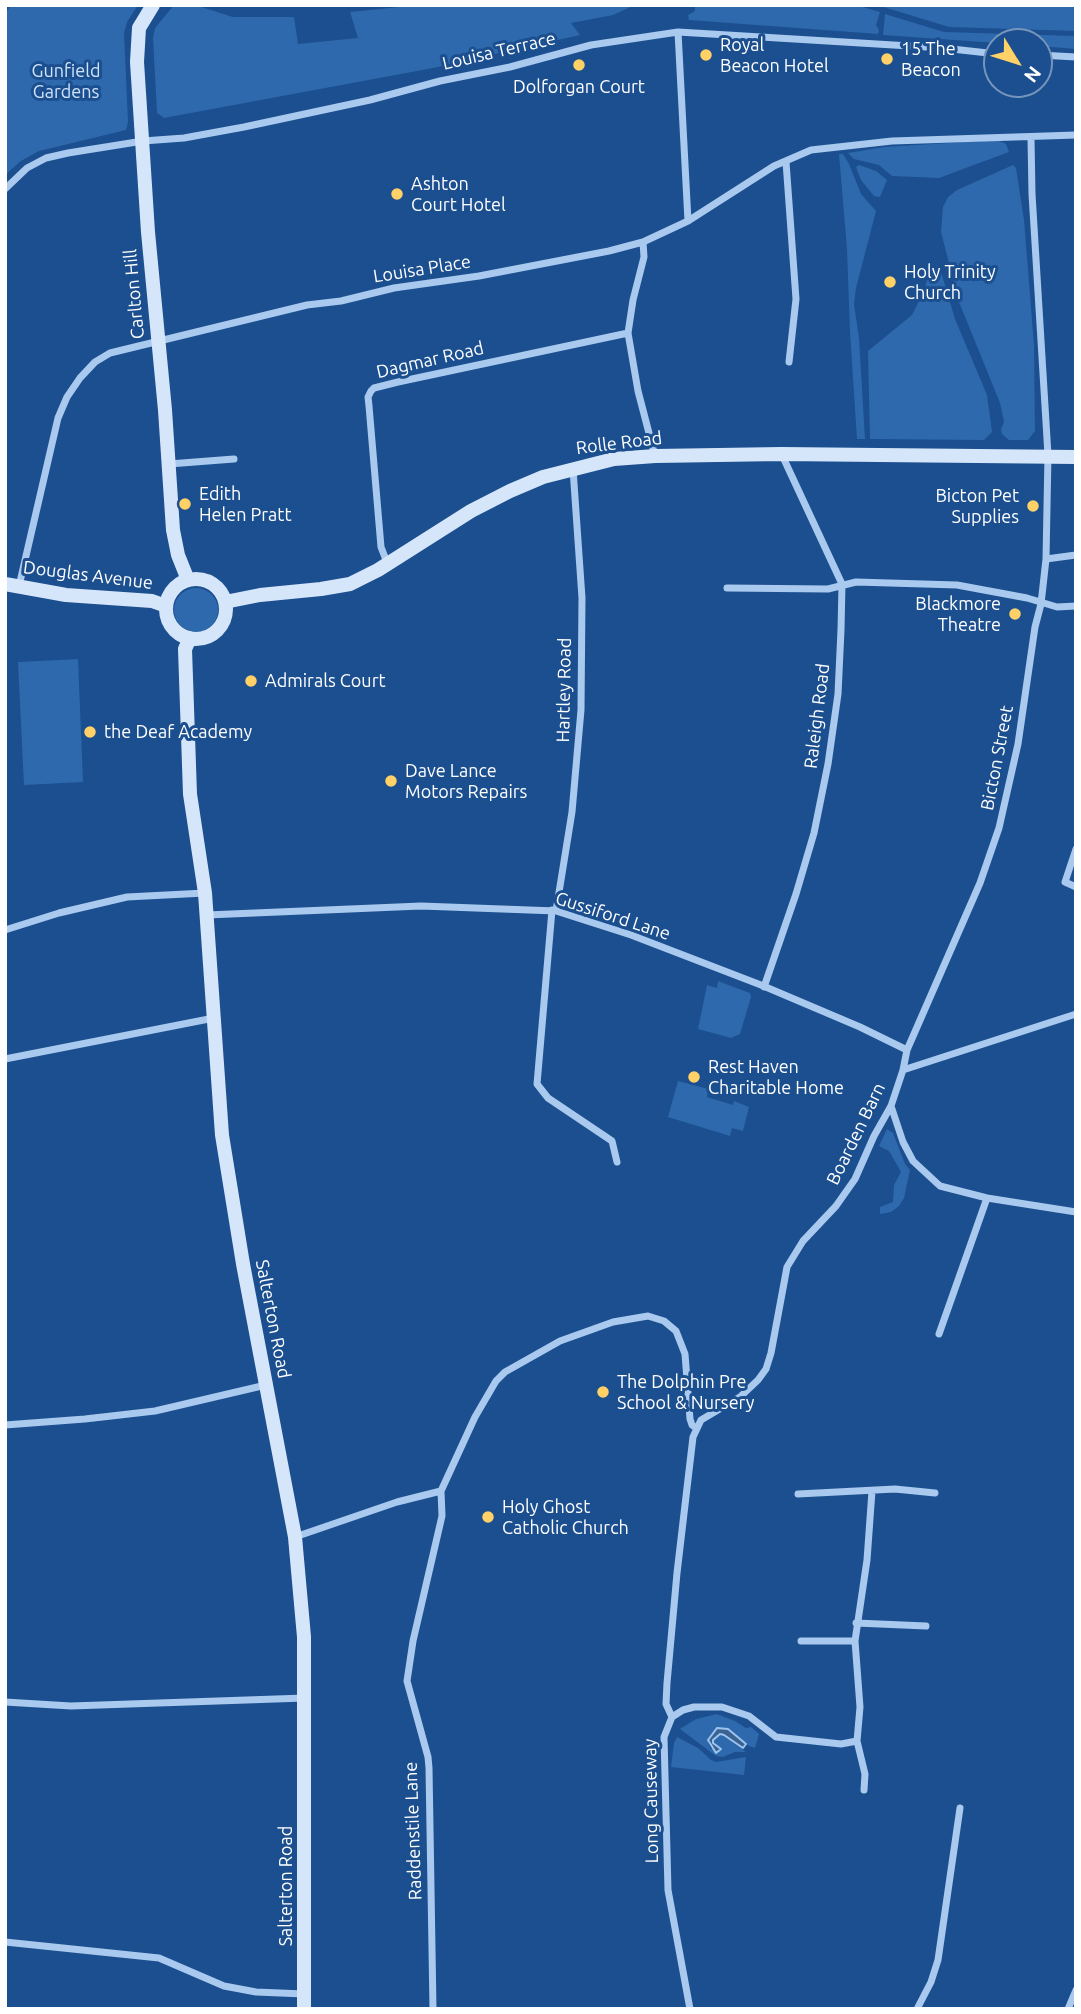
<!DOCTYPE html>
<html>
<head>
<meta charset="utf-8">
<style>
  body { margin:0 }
  #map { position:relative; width:1081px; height:2014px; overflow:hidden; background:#1b4f8f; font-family:Ubuntu,sans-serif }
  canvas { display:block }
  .frame { position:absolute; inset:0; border:7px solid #fff; pointer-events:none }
  .north { position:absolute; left:983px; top:28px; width:70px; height:70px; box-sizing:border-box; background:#1b4f8f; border:2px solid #7695bc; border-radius:50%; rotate:128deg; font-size:19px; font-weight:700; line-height:28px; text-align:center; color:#fff }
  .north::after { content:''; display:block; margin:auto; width:24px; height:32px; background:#ffd166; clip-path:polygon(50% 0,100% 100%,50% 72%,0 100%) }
</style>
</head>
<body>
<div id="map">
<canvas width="1081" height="2014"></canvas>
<div class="frame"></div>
<div class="north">N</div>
</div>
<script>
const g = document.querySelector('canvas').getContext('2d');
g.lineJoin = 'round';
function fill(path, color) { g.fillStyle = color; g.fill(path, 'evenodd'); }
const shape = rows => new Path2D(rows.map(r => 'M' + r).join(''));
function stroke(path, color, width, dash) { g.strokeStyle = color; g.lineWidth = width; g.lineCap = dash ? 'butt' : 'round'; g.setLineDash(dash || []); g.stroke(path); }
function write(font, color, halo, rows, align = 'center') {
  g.font = font + ' Ubuntu,sans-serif'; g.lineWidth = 6; g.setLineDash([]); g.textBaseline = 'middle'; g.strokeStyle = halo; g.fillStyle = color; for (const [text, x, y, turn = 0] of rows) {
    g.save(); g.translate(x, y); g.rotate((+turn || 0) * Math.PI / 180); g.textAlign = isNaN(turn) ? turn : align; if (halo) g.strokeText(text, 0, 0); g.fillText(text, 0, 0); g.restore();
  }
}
fill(shape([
  [11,5,138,5,127,22,124,33,128,122,126,130,39,151,21,161,5,175,5,14],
  [174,5,195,5,233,17,294,17,298,44,358,38,350,12,419,5,635,5,613,15,571,23,580,35,433,68,164,118,157,113,153,38,155,28],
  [695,5,856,5,880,12,876,25,879,30,878,34,689,20,688,15,695,11],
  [877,5,1076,5,1076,31,949,27],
  [885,14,944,32,1076,36,1076,49,1039,46,1039,42,997,43,883,35],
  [997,140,1006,144,1009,152,939,178,892,176,879,165,854,159,848,153,884,147],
  [839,154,843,154,849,164,861,194,876,211,856,288,854,304,859,338,865,439,857,439,850,332,847,249],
  [859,165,876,171,887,180,880,197,874,196,861,180,856,167],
  [1013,165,1016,168,1024,220,1034,345,1035,431,1028,440,1009,440,1002,434,1001,429,1004,422,1000,403,959,302,941,232,943,207,948,197,957,190],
  [939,265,955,319,987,395,992,432,984,440,870,439,868,351,912,315,924,291,931,267],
  '174 610a22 22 0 1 1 44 0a22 22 0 1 1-44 0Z',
  [78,659,83,782,24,785,18,662],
  [718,981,750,993,751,997,740,1034,731,1038,698,1029,707,985,717,988],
  [678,1081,708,1089,707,1097,733,1105,734,1101,749,1107,743,1131,732,1128,730,1136,668,1117],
  [887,1129,893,1133,905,1164,910,1170,904,1198,899,1206,891,1212,880,1214,880,1207,893,1202,894,1185,901,1172,889,1151,879,1146],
  [717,1714,735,1721,746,1728,751,1727,759,1734,755,1748,749,1746,728,1729,708,1738,708,1743,711,1749,718,1747,713,1743,716,1736,724,1735,746,1752,735,1752,723,1757,716,1756,680,1729,696,1719],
  [677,1737,698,1748,711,1760,716,1762,746,1757,744,1775,671,1767,674,1743]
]), '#2e69ad');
const water = shape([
  [717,1728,728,1729,746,1744,743,1748,724,1735,720,1734,713,1740,713,1743,721,1749,716,1753,708,1740,717,1728]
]);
fill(water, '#3c6290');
stroke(water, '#9cc4f0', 2);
stroke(shape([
  [678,32,688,221],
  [1039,55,1076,57],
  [786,162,796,299,789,362],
  [5,189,27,168,46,158,68,153,143,141,184,138,244,127,370,100,440,81,510,67,591,45,678,32,943,48,997,54],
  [643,242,644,257,633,300,628,333,638,391,655,456],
  [169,464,234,459],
  [1046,559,1076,555],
  [388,565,381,547,369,406,368,397,371,391,374,388,398,382,628,333],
  [19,586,58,418,67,397,80,378,95,362,110,353,307,305,341,301,394,288,479,276,609,251,643,242,688,221,774,166,811,150,892,141,1076,135],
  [727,588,828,589,856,582,957,585,1027,598,1057,607,1076,606],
  [1076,849,1065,882,1076,887],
  [552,910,537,1084,548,1098,612,1141,617,1162],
  [556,911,572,812,581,710,582,598,573,469],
  [207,915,421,906,556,911,631,935,761,985,860,1027,907,1050],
  [5,930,59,913,127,897,205,893],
  [764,987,796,894,814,833,828,764,838,694,841,630,842,584,782,455],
  [5,1059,214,1018],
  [903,1070,1076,1014],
  [891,1106,903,1142,913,1161,940,1186,987,1198,1076,1212],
  [939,1334,987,1198],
  [5,1425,85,1419,155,1411,266,1385],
  [798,1494,895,1489,935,1493],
  [295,1537,397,1502,441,1491],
  [856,1623,926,1626],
  [801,1641,855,1641],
  [5,1702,71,1706,305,1698],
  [672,1717,683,1710,694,1707,722,1707,749,1716,776,1737,841,1744,857,1741,865,1774,864,1790],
  [857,1741,860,1707,855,1641,867,1560,872,1491],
  [5,1942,159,1958,224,1986,256,1992,304,1994],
  [433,2009,429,1768,428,1757,407,1681,413,1641,442,1516,441,1491,475,1417,496,1381,505,1372,560,1341,613,1322,648,1316,664,1321,676,1331,685,1354,690,1419,692,1425,696,1428],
  [690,2009,668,1890,664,1737,672,1717,666,1704,667,1683,677,1573,693,1437,701,1420,740,1397,758,1380,766,1369,771,1353,787,1267,803,1241,836,1206,855,1179,874,1136,891,1106,903,1070,907,1050,980,883,999,828,1018,744,1035,627,1041,604,1046,559,1048,455,1032,194,1031,138],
  [917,2009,931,1982,938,1960,960,1808],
  [1068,2009,1076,1990]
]), '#a9c9ee', 7);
stroke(shape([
  [153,5,139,28,137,62,148,232,165,410,173,530,178,555,188,580],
  '166 609a30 30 0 1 1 60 0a30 30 0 1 1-60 0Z',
  [5,584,66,595,152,601,166,606],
  [225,602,260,595,321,589,350,584,378,570,471,511,510,491,543,477,614,459,655,456,781,454,1076,457],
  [190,638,185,649,190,794,205,893,222,1135,243,1264,295,1537,304,1637,304,2009]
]), '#d6e6fa', 14);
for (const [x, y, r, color] of [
  [706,55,7,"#ffd166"],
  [887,59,7,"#ffd166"],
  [579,65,7,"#ffd166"],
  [397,194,7,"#ffd166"],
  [890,282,7,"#ffd166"],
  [185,504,7,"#ffd166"],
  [1033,506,7,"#ffd166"],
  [1015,614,7,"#ffd166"],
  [251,681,7,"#ffd166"],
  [90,732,7,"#ffd166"],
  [391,781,7,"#ffd166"],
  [694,1077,7,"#ffd166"],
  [603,1392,7,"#ffd166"],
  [488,1517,7,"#ffd166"]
]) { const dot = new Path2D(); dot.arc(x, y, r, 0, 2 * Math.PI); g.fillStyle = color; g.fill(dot); stroke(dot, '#1b4f8f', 2.5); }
write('18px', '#fff', '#1b4f8f', [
  ["Royal",720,45],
  ["Beacon Hotel",720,66],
  ["15 The",901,49],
  ["Beacon",901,70],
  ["Dolforgan Court",579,87,"center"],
  ["Ashton",411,184],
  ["Court Hotel",411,205],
  ["Holy Trinity",904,272],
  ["Church",904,293],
  ["Edith",199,494],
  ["Helen Pratt",199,515],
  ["Bicton Pet",1019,496,"right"],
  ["Supplies",1019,517,"right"],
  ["Blackmore",1001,604,"right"],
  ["Theatre",1001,625,"right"],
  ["Admirals Court",265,681],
  ["the Deaf Academy",104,732],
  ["Dave Lance",405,771],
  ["Motors Repairs",405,792],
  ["Rest Haven",708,1067],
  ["Charitable Home",708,1088],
  ["The Dolphin Pre",617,1382],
  ["School & Nursery",617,1403],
  ["Holy Ghost",502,1507],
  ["Catholic Church",502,1528]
], 'left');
write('18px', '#fff', '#1b4f8f', [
  ["Louisa Terrace",499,51,-13],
  ["Louisa Place",422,269,-9],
  ["Carlton Hill",134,294,-95],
  ["Dagmar Road",430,360,-13],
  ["Rolle Road",619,443,-7],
  ["Douglas Avenue",88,575,7],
  ["Hartley Road",564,690,-89],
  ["Raleigh Road",817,716,-83],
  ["Bicton Street",997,758,-79],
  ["Gussiford Lane",613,916,18],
  ["Boarden Barn",856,1134,-64],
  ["Salterton Road",273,1319,79],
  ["Long Causeway",651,1801,-91],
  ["Raddenstile Lane",413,1831,-92],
  ["Salterton Road",286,1886,-90]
]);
write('18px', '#cfe3fa', '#1b4f8f', [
  ["Gunfield",66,71],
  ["Gardens",66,92]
]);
</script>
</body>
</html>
